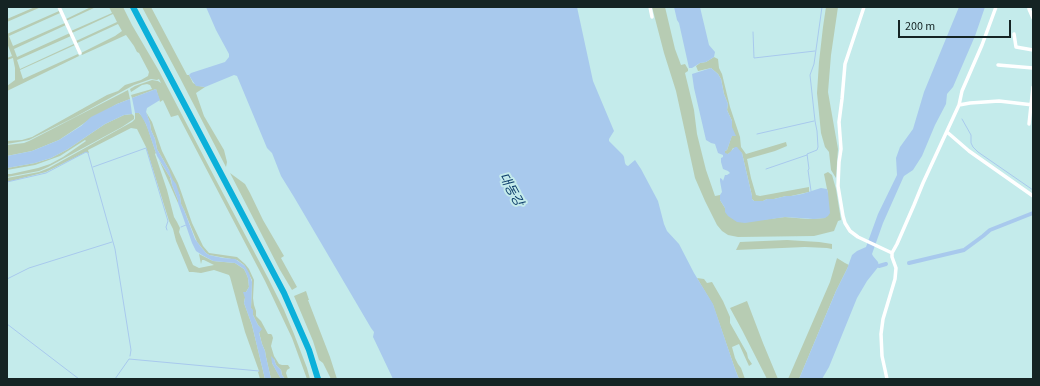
<!DOCTYPE html>
<html>
<head>
<meta charset="utf-8">
<style>
  body { margin:0 }
  #map { position:relative; width:1040px; height:386px; overflow:hidden; background:#c4ebeb; font-family:"Source Sans 3",sans-serif }
  canvas { display:block }
  .frame { position:absolute; inset:0; border:8px solid #152424; pointer-events:none }
  .scale { position:absolute; left:898px; top:20px; width:113px; height:18px; box-sizing:border-box; border:2px solid #152424; border-top:0; padding-left:5px; font-size:12px; line-height:14px; white-space:nowrap; color:#152424; -webkit-text-stroke:3px #c4ebeb; paint-order:stroke }
</style>
</head>
<body>
<div id="map">
<canvas width="1040" height="386"></canvas>
<div class="frame"></div>
<div class="scale">200 m</div>
</div>
<script>
const g = document.querySelector('canvas').getContext('2d');
g.lineJoin = 'round';
function fill(path, color) { g.fillStyle = color; g.fill(path, 'evenodd'); }
const shape = rows => new Path2D(rows.map(r => 'M' + r).join(''));
function stroke(path, color, width, dash) { g.strokeStyle = color; g.lineWidth = width; g.lineCap = dash ? 'butt' : 'round'; g.setLineDash(dash || []); g.stroke(path); }
function write(font, color, halo, rows, align = 'center') {
  g.font = font + ' "Source Sans 3","Noto Sans KR",sans-serif'; g.lineWidth = 4; g.setLineDash([]); g.textBaseline = 'middle'; g.strokeStyle = halo; g.fillStyle = color; for (const [text, x, y, turn = 0] of rows) {
    g.save(); g.translate(x, y); g.rotate((+turn || 0) * Math.PI / 180); g.textAlign = isNaN(turn) ? turn : align; if (halo) g.strokeText(text, 0, 0); g.fillText(text, 0, 0); g.restore();
  }
}
fill(shape([
  [35,7,41,7,7,22,7,19],
  [91,7,96,7,66,21,66,19],
  [109,7,123,7,132,25,159,71,216,180,268,278,284,310,294,334,307,368,310,379,307,379,292,338,265,281,178,115,171,117,163,100,160,102,156,89,132,98,131,95,152,89,150,85,147,84,142,85,131,92,130,89,135,86,152,80,158,81,161,83,159,79,157,80,151,79,134,85,75,117,29,140,7,144,7,141,22,140,32,137,107,95,118,91,125,85,141,80,148,76,149,72,139,53,137,52,134,46,126,35,82,55,81,53,115,36,122,31,118,24,77,43,76,41,117,22,113,14,72,33,71,31,112,13],
  [142,7,151,7,187,75,189,75,193,83,199,86,205,87,196,93,204,116,224,150,227,162,226,167,180,78],
  [652,7,665,7,675,49,681,65,685,64,688,69,688,71,685,73,694,110,697,134,706,170,715,196,720,195,720,200,725,208,760,220,785,217,808,219,825,218,828,193,827,189,824,174,828,172,832,175,836,189,841,220,838,221,834,231,814,236,738,237,728,235,722,231,717,225,705,201,695,178,676,91,664,53],
  [826,7,838,7,831,55,828,92,838,149,836,178,831,170,829,152,825,147,821,133,817,93,819,62,823,27],
  [59,11,60,13,9,36,13,46,65,23,66,25,14,49,17,57,70,33,71,36,17,60,20,69,74,44,75,45,20,70,23,79,78,54,79,56,7,91,7,86,15,80,15,68,13,58,7,60,7,58,12,56,7,43,7,34],
  [714,57,718,59,719,68,722,74,730,107,740,137,741,147,746,154,786,142,787,146,775,151,747,159,751,178,756,195,760,196,809,187,809,192,791,196,786,196,774,199,767,199,763,201,754,201,752,199,752,196,742,153,733,148,731,152,728,154,725,154,725,151,727,150,732,135,732,121,727,110,728,104,724,94,721,79,718,74,711,68,698,71,696,66,700,63,706,62],
  [128,90,130,99,117,104,86,122,59,140,32,151,7,156,7,145,24,143,29,141],
  [146,112,152,122,162,151,178,183,192,223,203,246,209,253,237,257,245,264,249,269,254,280,253,298,254,305,256,311,256,316,261,321,268,334,271,334,272,335,273,338,271,346,274,356,279,364,282,365,288,365,290,368,287,370,286,373,288,379,285,379,282,375,281,370,276,365,274,359,272,363,281,379,271,379,266,357,265,351,262,344,259,332,261,329,258,325,253,315,253,312,251,308,252,280,244,265,237,260,209,255,206,253,197,242,184,210,181,204,180,196,170,175,169,170,157,149,155,139,151,130,150,123],
  [135,113,139,113,143,117,148,129,156,153,155,154,167,190,174,217,177,222,180,228,179,232,193,265,199,268,214,265,204,260,202,260,201,264,199,254,213,261,235,263,244,269,246,273,248,278,249,287,246,292,244,303,252,325,265,379,260,379,258,372,259,371,245,332,230,277,229,275,214,270,201,273,193,272,189,272,176,241,173,229,169,221,146,147,137,129,131,128,88,150,89,153,86,152,46,172,7,182,7,178,39,172,49,168,132,122,135,119],
  [132,114,134,116,134,119,122,127,48,167,39,171,7,177,7,174,11,174,38,168,50,164,63,157,86,141,85,140,60,156,35,165,7,170,7,168,35,163,51,158,68,149,105,124,124,115],
  [159,160,170,177,172,185,178,200,178,203],
  [230,173,245,184,250,193,263,220,284,256,281,258,297,287,292,290,280,270],
  [787,240,819,242,832,244,832,249,827,248,805,247,736,250,740,242],
  [837,258,845,263,849,265,836,291,799,379,788,379,830,282],
  [697,278,704,279,707,283,712,282,723,301,730,317,730,323,747,353,748,358,752,364,749,366,739,344,732,347,735,358,738,364,741,368,745,379,739,379,735,369,713,305],
  [306,291,309,300,308,300,330,357,337,379,331,379,323,363,319,360,313,341,294,296],
  [747,301,763,343,778,379,767,379,742,330,730,308]
]), '#b7ccb3');
fill(shape([
  [206,7,577,7,593,81,614,131,609,139,609,141,623,155,624,157,625,163,626,165,628,166,635,160,641,169,658,201,664,224,667,231,679,244,694,273,713,304,735,369,739,379,393,379,374,339,373,337,374,332,371,328,294,197,281,176,272,153,267,148,237,76,234,75,205,87,196,86,192,80,189,75,191,73,225,62,229,57,229,54,216,30],
  [674,7,700,7,709,45,715,52,714,57,706,62,700,63,692,68,689,68,679,23,677,20],
  [959,7,985,7,975,36,953,87,947,94,946,104,935,125,922,156,913,170,904,176,903,178,883,223,872,254,873,256,878,262,879,266,867,281,857,298,829,367,822,379,799,379,836,291,847,269,852,255,857,251,866,247,878,214,897,175,896,158,900,147,913,129,924,92],
  [711,68,718,74,721,79,724,94,728,104,727,110,732,121,732,127,736,136,732,136,727,150,725,151,725,153,728,154,735,147,737,147,742,153,752,196,752,199,754,201,763,201,767,199,774,199,786,196,791,196,802,194,821,188,827,189,828,193,830,213,828,216,825,218,814,219,785,217,745,223,737,222,728,216,725,212,725,208,720,200,720,195,722,192,720,181,720,178,722,179,723,181,725,175,727,175,730,173,728,171,723,169,721,162,721,158,723,157,723,155,718,153,715,144,711,143,706,140,694,88,692,74],
  [156,89,160,100,147,108,146,112,150,123,151,130,155,139,157,149,169,170,173,180,176,184,180,196,181,204,184,210,195,239,201,247,206,253,209,255,223,258,235,259,245,266,249,273,252,282,251,308,253,310,253,315,258,325,262,329,259,333,262,344,265,351,266,357,271,379,265,379,252,325,244,303,245,298,243,292,246,292,249,287,248,278,246,273,244,269,235,263,213,261,202,255,196,251,192,243,183,217,178,203,178,200,172,185,171,179,157,156,146,124,140,114,139,113,135,113,132,98],
  [130,99,132,114,124,115,105,124,68,149,51,158,35,163,7,168,7,156,32,151,59,140,81,126,91,117,117,104],
  [271,356,274,359,276,365,281,370,282,375,285,379,281,379,278,374,272,363]
]), '#a8c9ed');
stroke(shape([
  [753,32,754,58,815,51],
  [962,119,971,135,971,143,973,147,978,152,1033,190],
  [757,134,814,121],
  [93,167,146,148,168,221,166,227,167,230],
  [766,169,807,155],
  [7,182,46,173,86,152,88,153,115,249,131,350,130,356],
  [811,191,808,170,809,169,807,154,817,150,818,147,817,131,815,121,810,75,814,64,822,7],
  [181,227,186,225],
  [7,279,29,268,112,242],
  [7,324,79,379],
  [115,379,129,359,259,371]
]), '#a8c9ed', 1);
stroke(shape([
  [909,263,964,250,983,236,990,230,1033,213],
  [879,266,886,264]
]), '#a8c9ed', 4);
stroke(shape([
  [59,7,80,53],
  [650,7,652,17],
  [864,7,845,64,842,99,839,122,841,149,839,162,838,186,843,216,845,223,850,231,858,237,892,253],
  [1029,7,1029,9,1033,18],
  [1014,34,1016,47,1033,50],
  [998,65,1033,68],
  [959,105,970,103,999,101,1033,105],
  [1029,124,1033,87],
  [947,132,969,151,1033,196],
  [887,379,882,356,881,334,883,319,895,279,896,268,892,257,892,253,897,244,914,205,923,183,959,105,962,91,982,45,996,7]
]), '#fff', 3.5);
stroke(shape([
  [133,7,284,293,309,350,318,379]
]), '#0bb0da', 6);
write('italic 13px', '#0d3e6b', '#c4ebeb', [
  ["대동강",510,190,61]
]);
</script>
</body>
</html>
